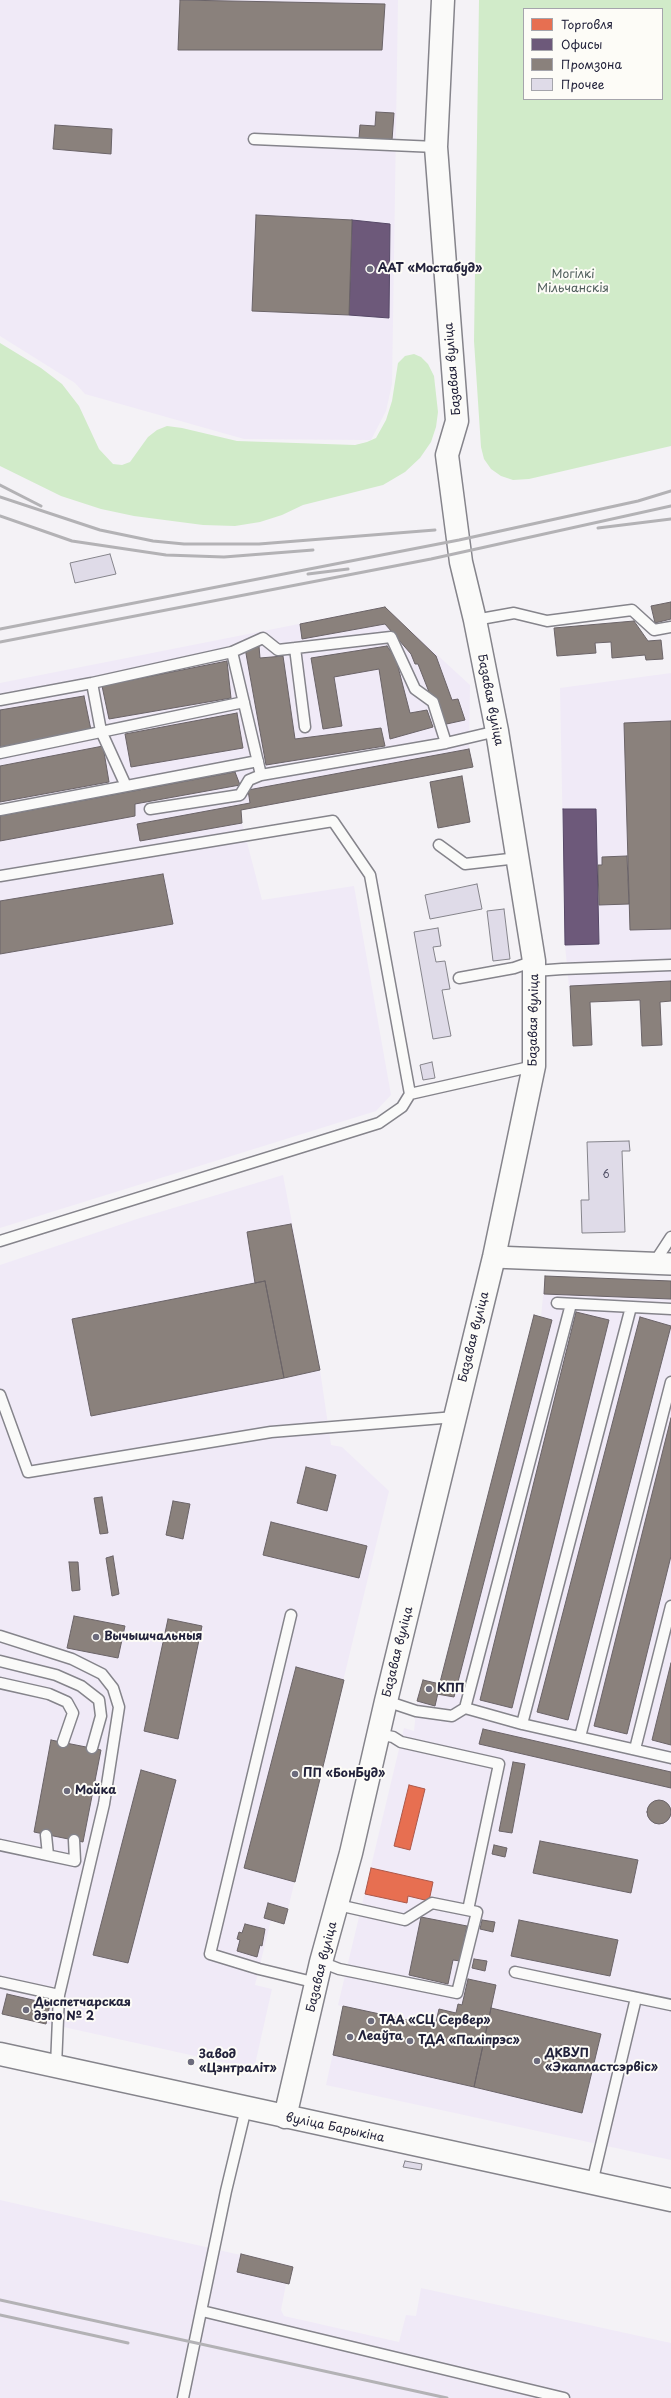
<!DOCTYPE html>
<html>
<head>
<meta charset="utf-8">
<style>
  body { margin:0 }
  #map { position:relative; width:671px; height:2398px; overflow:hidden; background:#f4f2f6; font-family:"Playpen Sans",sans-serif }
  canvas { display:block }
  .legend { position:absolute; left:523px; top:8px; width:140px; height:92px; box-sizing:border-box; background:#fdfcf7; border:1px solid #a5a5ac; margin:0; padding:5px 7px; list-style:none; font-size:12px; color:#22223b }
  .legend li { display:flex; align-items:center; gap:8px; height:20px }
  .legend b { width:20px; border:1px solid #a5a5ac }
</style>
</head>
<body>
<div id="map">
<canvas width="671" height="2398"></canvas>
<ul class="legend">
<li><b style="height:11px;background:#e76f51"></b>Торговля</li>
<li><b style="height:11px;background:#6d597a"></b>Офисы</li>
<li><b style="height:11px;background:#8a817c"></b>Промзона</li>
<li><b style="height:11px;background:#dfdbe8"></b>Прочее</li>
</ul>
</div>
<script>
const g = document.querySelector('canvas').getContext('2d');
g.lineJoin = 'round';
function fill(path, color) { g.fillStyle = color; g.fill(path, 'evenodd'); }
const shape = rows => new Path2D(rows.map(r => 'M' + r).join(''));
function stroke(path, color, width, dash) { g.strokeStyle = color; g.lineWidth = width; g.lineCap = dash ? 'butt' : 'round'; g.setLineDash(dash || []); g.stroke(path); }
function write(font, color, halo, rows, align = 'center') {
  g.font = font + ' "Playpen Sans",sans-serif'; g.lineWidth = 4; g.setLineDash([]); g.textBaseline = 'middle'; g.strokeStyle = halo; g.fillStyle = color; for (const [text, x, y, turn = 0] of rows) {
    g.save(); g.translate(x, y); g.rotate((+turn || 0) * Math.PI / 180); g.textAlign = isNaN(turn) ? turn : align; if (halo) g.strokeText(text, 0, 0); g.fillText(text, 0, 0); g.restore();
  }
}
fill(shape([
  [0,0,398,0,392,384,386,411,371,440,244,439,85,394,75,383,0,336],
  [385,607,470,685,469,749,473,767,241,810,242,823,262,900,354,886,391,1095,376,1111,0,1228,0,683],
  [671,673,671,981,569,987,565,945,560,688],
  [283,1175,320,1370,331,1445,342,1447,389,1491,288,1909,284,1924,271,1920,255,1985,272,1989,254,2069,0,2013,0,1265,140,1218],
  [545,1276,671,1281,671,2160,326,2085,343,2007,338,2005,404,1728,414,1731,417,1701,423,1680,440,1684,541,1317],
  [0,2200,293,2267,289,2284,286,2284,281,2310,284,2316,399,2342,406,2315,416,2316,421,2288,671,2343,671,2398,0,2398]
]), '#f0eaf7');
fill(shape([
  [479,0,671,0,671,446,529,479,513,480,501,476,491,469,484,459,481,447,474,341],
  [524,9,662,9,662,99,524,99],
  [0,343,41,368,62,384,79,406,99,449,113,464,122,465,130,462,148,437,157,430,167,426,182,428,237,441,355,445,367,442,376,438,386,420,392,401,398,363,405,356,414,354,421,357,428,364,434,376,438,412,436,427,431,442,420,458,405,472,383,485,303,505,282,515,260,522,235,526,203,525,134,516,101,509,61,496,0,466]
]), '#d1ebc9');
const shops = shape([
  [409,1785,425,1789,410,1850,394,1846,409,1785],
  [371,1868,433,1882,429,1901,408,1896,407,1903,365,1894,371,1868]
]);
fill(shops, '#e76f51');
stroke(shops, '#ac584a', 1);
const offices = shape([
  [352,220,390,224,389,318,349,315,352,220],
  [563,809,596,809,599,944,565,945,563,809]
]);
fill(offices, '#6d597a');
stroke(offices, '#564867', 1);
const industry = shape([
  [180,0,385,4,382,50,178,50,180,0],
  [376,112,394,113,392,140,359,138,360,125,375,126,376,112],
  [55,125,112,129,111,154,53,149,55,125],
  [256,215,352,220,349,315,252,311,256,215],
  [671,602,671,619,655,623,651,606,671,602],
  [385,607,436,656,452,700,458,699,465,720,442,725,418,664,415,664,411,654,385,624,302,639,300,624,385,607],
  [634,621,648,641,661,640,663,659,646,660,645,655,612,658,611,642,595,643,596,653,557,656,554,628,634,621],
  [259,646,260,658,283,656,295,739,381,728,385,746,266,765,245,648,259,646],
  [387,646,396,659,410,713,427,710,433,727,390,739,379,669,334,677,342,726,323,729,311,658,387,646],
  [227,661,231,698,109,719,102,686,227,661],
  [84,696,91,730,0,747,0,710,84,696],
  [237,713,243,748,131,767,125,734,237,713],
  [671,721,671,929,630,930,624,723,671,721],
  [103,746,109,782,0,802,0,766,103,746],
  [469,749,473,767,241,810,242,823,140,841,137,824,250,803,248,790,469,749],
  [235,772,240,785,135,804,135,816,0,841,0,816,235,772],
  [462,776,470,822,438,828,430,782,462,776],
  [627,856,629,904,599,905,598,865,602,865,602,857,627,856],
  [163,874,173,924,0,954,0,901,163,874],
  [671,981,671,1001,660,1002,662,1045,642,1046,640,1000,590,1002,592,1045,573,1046,570,986,671,981],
  [291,1224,320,1370,284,1378,265,1281,255,1283,247,1232,291,1224],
  [545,1276,671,1281,671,1299,544,1294,545,1276],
  [265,1281,284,1378,91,1416,72,1319,265,1281],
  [576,1312,609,1320,512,1708,480,1700,576,1312],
  [534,1315,552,1320,454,1697,437,1694,534,1315],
  [640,1317,671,1326,568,1720,537,1712,640,1317],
  [671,1418,671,1556,627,1734,594,1726,671,1418],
  [306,1467,336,1475,327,1511,297,1503,306,1467],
  [102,1497,108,1533,100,1534,94,1498,102,1497],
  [173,1501,190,1504,183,1539,166,1535,173,1501],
  [271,1522,367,1546,359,1578,263,1555,271,1522],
  [113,1556,119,1594,112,1596,106,1558,113,1556],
  [69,1562,78,1562,80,1590,72,1591,69,1562],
  [74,1616,125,1626,118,1658,67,1648,74,1616],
  [168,1619,202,1626,178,1739,144,1731,168,1619],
  [671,1663,671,1745,652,1740,671,1663],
  [296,1667,344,1680,295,1882,244,1868,296,1667],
  [423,1680,440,1684,435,1706,417,1701,423,1680],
  [483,1729,671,1772,671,1788,479,1744,483,1729],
  [51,1740,101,1750,83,1842,34,1832,51,1740],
  [513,1762,525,1764,512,1833,499,1831,513,1762],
  [141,1770,176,1780,128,1963,93,1955,141,1770],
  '647 1812a12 12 0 1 1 24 0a12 12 0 1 1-24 0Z',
  [540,1841,638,1860,631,1893,533,1873,540,1841],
  [494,1845,507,1848,505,1857,492,1854,494,1845],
  [268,1903,288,1909,284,1924,264,1918,268,1903],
  [421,1917,467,1926,460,1961,453,1960,448,1984,409,1975,421,1917],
  [482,1920,495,1922,493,1932,480,1929,482,1920],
  [519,1920,618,1940,610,1976,511,1956,519,1920],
  [245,1924,265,1929,262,1946,260,1945,257,1957,237,1951,240,1940,237,1939,239,1932,242,1933,245,1924],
  [474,1959,487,1961,485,1971,472,1968,474,1959],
  [468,1979,496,1985,474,2087,333,2055,343,2006,435,2026,439,2009,456,2013,458,2004,462,2005,468,1979],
  [7,1994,50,2004,46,2024,2,2014,7,1994],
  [491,2008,601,2034,582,2113,474,2087,491,2008],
  [241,2254,293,2267,289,2284,237,2272,241,2254]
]);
fill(industry, '#8a817c');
stroke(industry, '#6b6468', 1);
const building = shape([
  [110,554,116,574,75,583,70,563,110,554],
  [477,884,482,909,430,919,425,895,477,884],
  [504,909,510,959,493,961,487,911,504,909],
  [438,928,441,946,433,947,436,962,445,961,450,989,442,990,451,1036,433,1039,414,932,438,928],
  [432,1062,435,1078,423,1080,420,1065,432,1062],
  [629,1141,630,1151,622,1151,625,1232,582,1233,581,1200,589,1200,587,1142,629,1141],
  [405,2161,422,2164,421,2170,403,2167,405,2161]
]);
fill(building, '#dfdbe8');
stroke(building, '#85848b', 1);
const service = shape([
  [254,139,436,147],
  [475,620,514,613,547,621,632,610,654,630,671,627],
  [295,648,305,727],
  [232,652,263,638,278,650,391,637,415,689,433,702,446,743],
  [92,683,101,731,126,786],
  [0,700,92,683,232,652,261,775,446,743,497,731],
  [0,753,244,702],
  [150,809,240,795,249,780,261,775],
  [0,810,258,761],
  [439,845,465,864,518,858],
  [0,876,333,821,370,875,410,1094],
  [535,971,562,969,671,965],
  [459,978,514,968,534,961],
  [0,1241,379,1123,402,1107,410,1094,534,1066],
  [654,1263,671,1237],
  [557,1303,671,1309],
  [0,1395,28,1472,271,1432,455,1417],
  [291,1615,210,1954,259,1969,317,1983],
  [0,1636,72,1659,102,1674,113,1688,119,1707,104,1804,59,1995,56,2066],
  [0,1661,56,1675,81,1686,99,1700,101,1716,92,1748],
  [0,1683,49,1694,67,1702,73,1713,63,1742],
  [386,1701,416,1711,452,1716,465,1708,522,1724,671,1758],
  [465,1708,571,1304],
  [522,1724,631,1307],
  [378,1734,393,1737,401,1742,499,1764,468,1910],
  [580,1737,671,1382],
  [635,1749,671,1606],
  [46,1835,48,1855],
  [0,1845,75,1861,74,1840],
  [321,1962,339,1969,457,1993,477,1912,432,1903,405,1920,338,1905],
  [515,1972,671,2005],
  [0,1982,59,1995],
  [592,2183,636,1998],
  [202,2311,564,2398],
  [183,2398,226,2191,246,2108]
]);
const minor = shape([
  [494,1257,671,1264]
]);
const tertiary = shape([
  [285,2117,321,1962,351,1853,386,1701,494,1257,534,1066,534,961,497,731,475,620,461,562,447,455,457,421,436,147,443,0]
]);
const primary = shape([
  [0,2054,671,2200]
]);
stroke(service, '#85848b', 13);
stroke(minor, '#85848b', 24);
stroke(tertiary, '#85848b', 25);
stroke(primary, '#85848b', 25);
stroke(service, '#fafaf9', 10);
stroke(minor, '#fafaf9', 21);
stroke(tertiary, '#fafaf9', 22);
stroke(primary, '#fafaf9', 22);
stroke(shape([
  [0,485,41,506],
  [0,497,100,530,153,541,184,544,259,544,435,530],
  [0,516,72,541,166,555,224,557,313,550],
  [598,528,671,519],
  [308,574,348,569],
  [0,629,459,540,638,501,671,491],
  [0,642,431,559,671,506],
  [0,2300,447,2398],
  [0,2315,128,2343]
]), '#b3b2b5', 3);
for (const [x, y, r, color] of [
  [370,269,4,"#6c6b7c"],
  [96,1637,4,"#6c6b7c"],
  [429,1689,4,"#6c6b7c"],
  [295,1774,4,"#6c6b7c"],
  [67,1791,4,"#6c6b7c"],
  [26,2010,4,"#6c6b7c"],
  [371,2021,4,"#6c6b7c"],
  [350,2037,4,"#6c6b7c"],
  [410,2041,4,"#6c6b7c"],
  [537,2061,4,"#6c6b7c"],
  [191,2062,4,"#6c6b7c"]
]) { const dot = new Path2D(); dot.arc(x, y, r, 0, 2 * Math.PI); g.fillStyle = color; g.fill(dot); stroke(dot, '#fdfcf7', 1.5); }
write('10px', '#535268', null, [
  ["6",606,1175]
]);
write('bold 12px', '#22223b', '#fdfcf7', [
  ["ААТ «Мостабуд»",378,269],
  ["Вычышчальныя",104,1637],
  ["КПП",437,1689],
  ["ПП «БонБуд»",303,1774],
  ["Мойка",75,1791],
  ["Дыспетчарская",34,2003],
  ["дэпо № 2",34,2017],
  ["ТАА «СЦ Сервер»",379,2021],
  ["Леаўта",358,2037],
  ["ТДА «Паліпрэс»",418,2041],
  ["ДКВУП",545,2054],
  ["«Экапластсэрвіс»",545,2068],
  ["Завод",199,2055],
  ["«Цэнтраліт»",199,2069]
], 'left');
write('12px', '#4e5d5b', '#fdfcf7', [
  ["Могілкі",573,275],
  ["Мільчанскія",573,289]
]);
write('12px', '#22223b', '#fdfcf7', [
  ["Базавая вуліца",453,369,-95],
  ["Базавая вуліца",490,700,79],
  ["Базавая вуліца",534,1020,-89],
  ["Базавая вуліца",474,1337,-76],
  ["Базавая вуліца",398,1652,-76],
  ["Базавая вуліца",322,1967,-76],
  ["вуліца Барыкіна",335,2128,12]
]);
</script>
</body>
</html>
